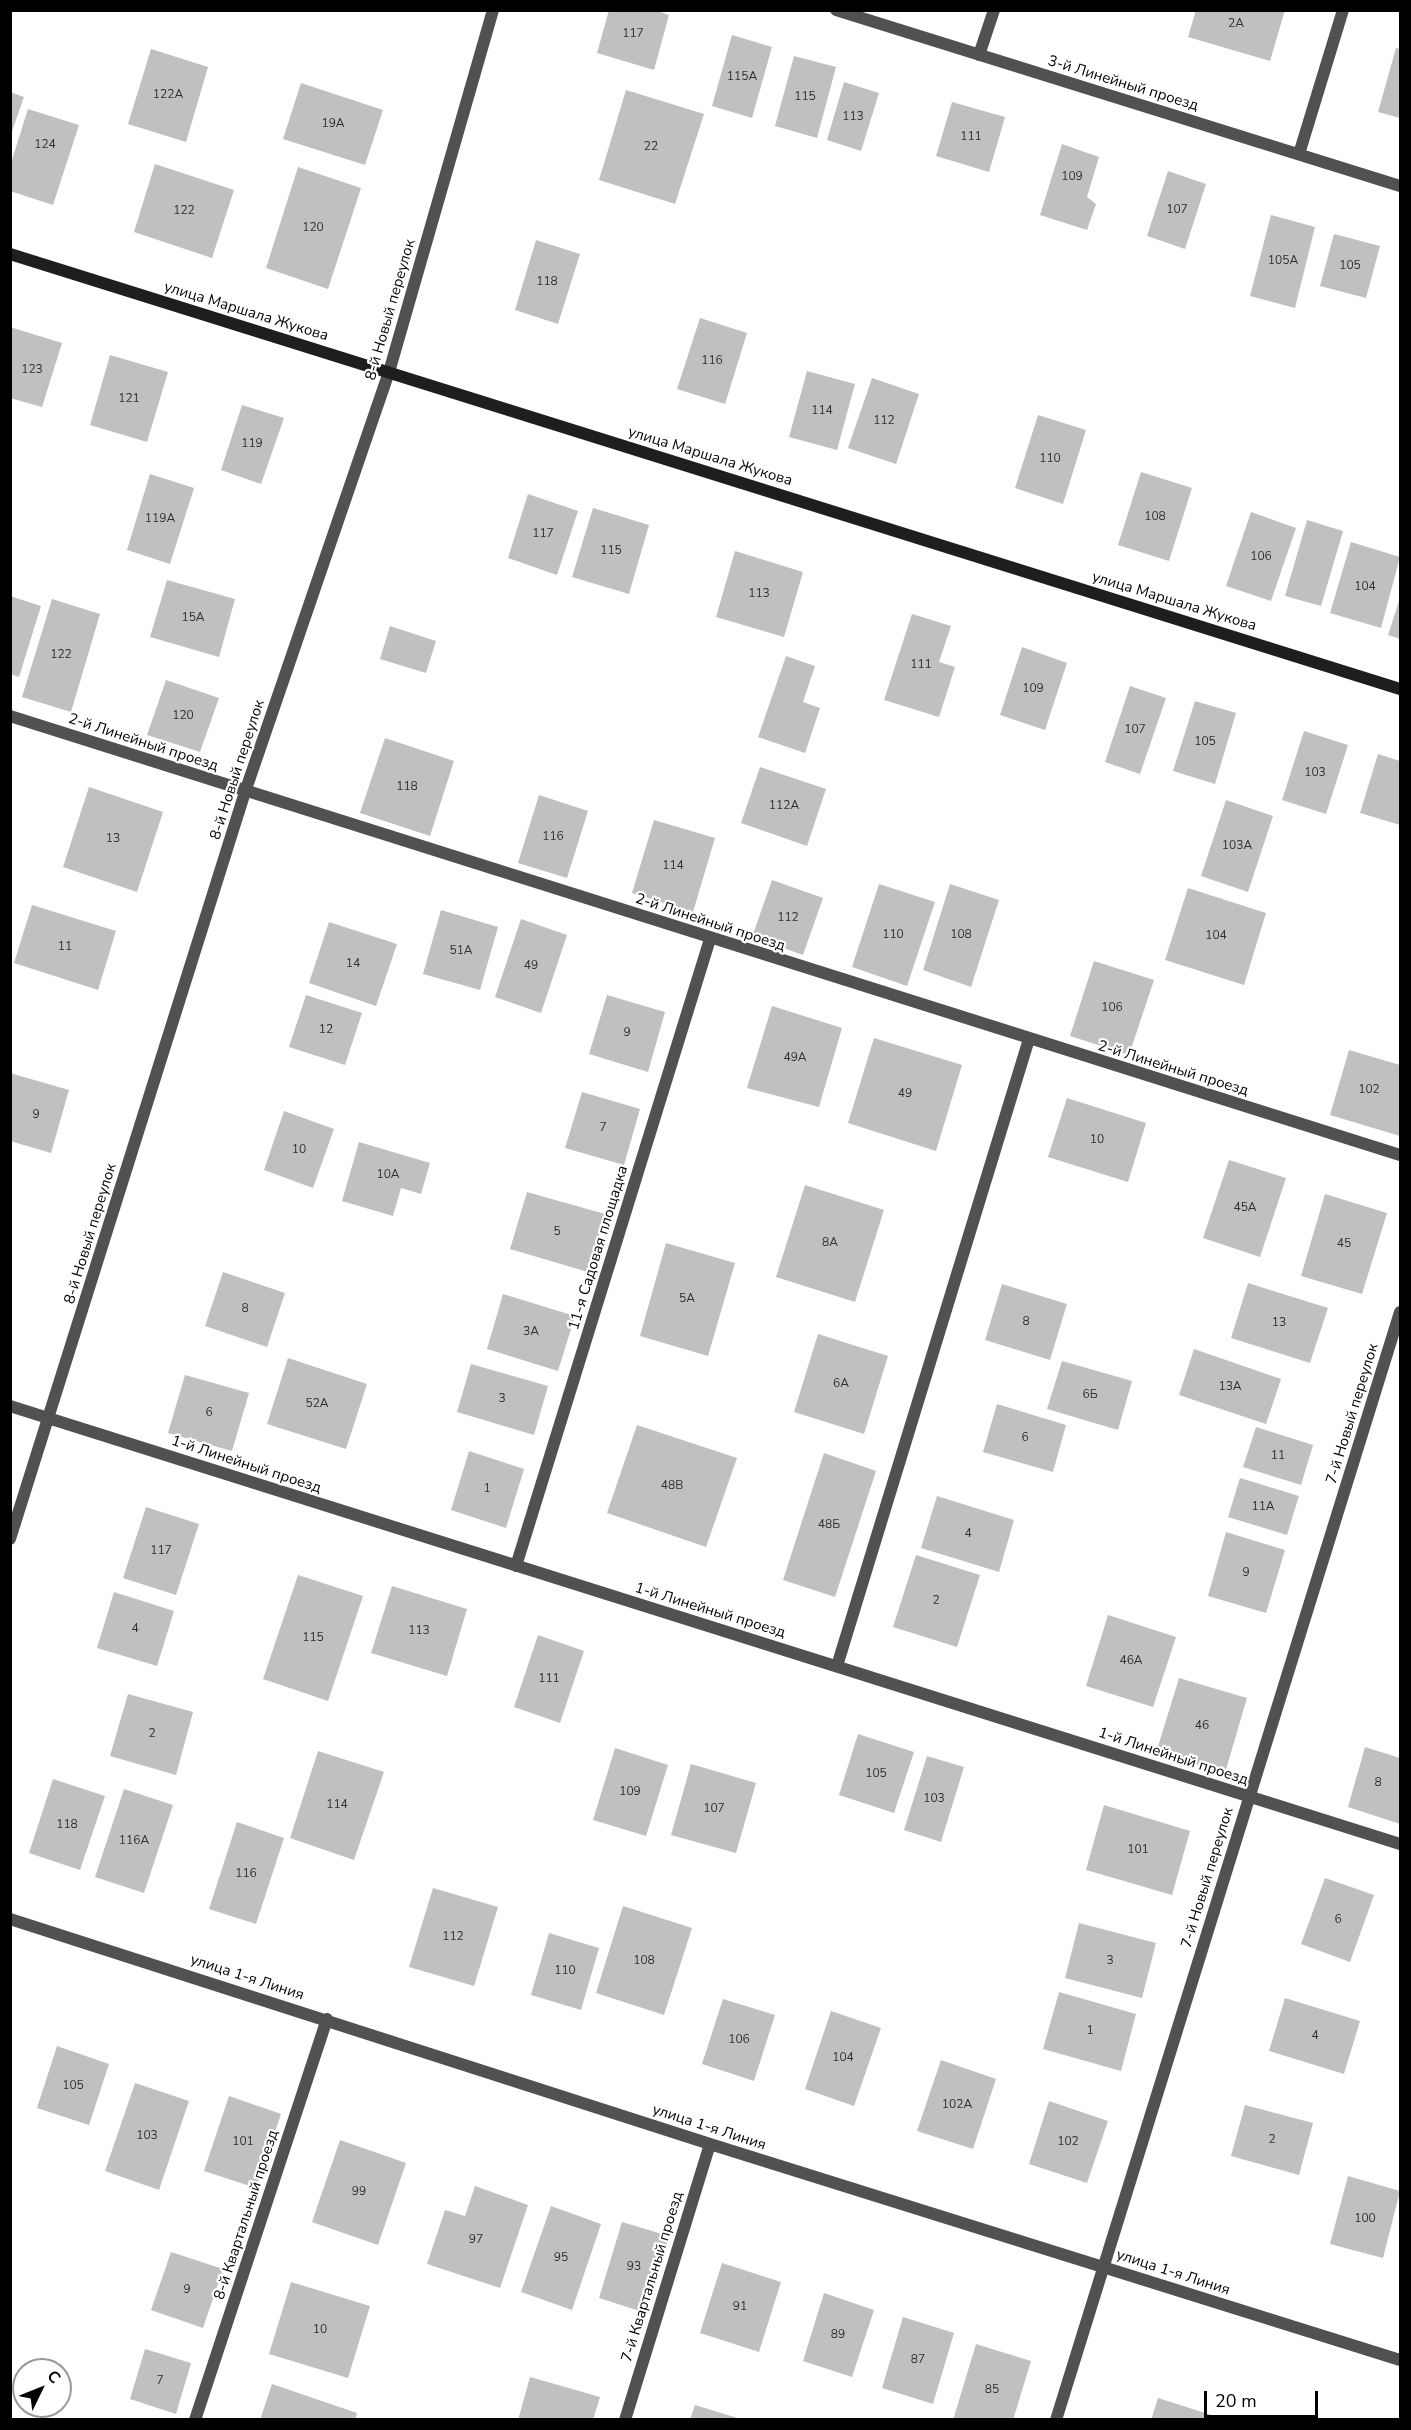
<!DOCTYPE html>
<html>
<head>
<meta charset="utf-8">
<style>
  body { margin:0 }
  #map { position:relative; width:1411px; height:2430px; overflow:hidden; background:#fff; font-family:"Nunito Sans",sans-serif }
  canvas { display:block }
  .frame { position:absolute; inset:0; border:12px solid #000; pointer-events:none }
  .north { position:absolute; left:12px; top:2358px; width:60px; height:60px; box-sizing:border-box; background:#fff; border:2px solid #999; border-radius:50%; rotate:47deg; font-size:16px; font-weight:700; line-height:24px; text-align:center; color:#000 }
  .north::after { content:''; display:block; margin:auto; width:21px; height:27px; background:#000; clip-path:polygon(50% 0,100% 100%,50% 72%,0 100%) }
  .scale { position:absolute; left:1204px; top:2391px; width:114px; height:27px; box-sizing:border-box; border:3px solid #000; border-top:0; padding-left:8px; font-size:18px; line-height:21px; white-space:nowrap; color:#000; -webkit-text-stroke:4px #fff; paint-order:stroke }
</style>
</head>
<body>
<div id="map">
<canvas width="1411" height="2430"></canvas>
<div class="frame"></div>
<div class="north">С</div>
<div class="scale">20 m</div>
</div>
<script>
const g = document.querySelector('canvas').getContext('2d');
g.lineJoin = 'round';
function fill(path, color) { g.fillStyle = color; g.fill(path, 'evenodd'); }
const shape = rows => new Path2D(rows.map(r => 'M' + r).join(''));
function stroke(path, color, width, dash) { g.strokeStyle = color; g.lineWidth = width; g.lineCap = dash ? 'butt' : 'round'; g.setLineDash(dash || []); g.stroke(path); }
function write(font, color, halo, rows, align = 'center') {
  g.font = font + ' "Nunito Sans",sans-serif'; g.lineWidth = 4.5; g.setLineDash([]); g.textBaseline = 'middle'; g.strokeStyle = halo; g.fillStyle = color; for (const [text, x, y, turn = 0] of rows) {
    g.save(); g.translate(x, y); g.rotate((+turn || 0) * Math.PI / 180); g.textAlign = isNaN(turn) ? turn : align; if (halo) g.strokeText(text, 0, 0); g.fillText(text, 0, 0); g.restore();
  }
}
fill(shape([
  [609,10,655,10,669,15,654,70,597,53],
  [1196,10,1285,10,1270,61,1188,37],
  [732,35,772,47,752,118,712,106],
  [1396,48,1400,49,1400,118,1378,112],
  [151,49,208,67,186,142,128,124],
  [794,56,836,67,817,138,775,126],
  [844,82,879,93,861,151,827,140],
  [301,83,383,110,365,165,283,139],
  [626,90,704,114,675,204,599,180],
  [10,92,24,97,11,134,10,134],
  [952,102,1005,117,989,172,936,156],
  [28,109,79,125,53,205,10,191,10,166],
  [1062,144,1099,157,1087,197,1096,204,1087,230,1040,215],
  [155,164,234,190,212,258,134,232],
  [298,167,361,188,328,289,266,268],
  [1168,171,1206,184,1185,249,1147,236],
  [1271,215,1315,227,1295,308,1250,296],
  [1334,234,1380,246,1366,298,1320,286],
  [536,240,580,254,558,324,515,310],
  [700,318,747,333,725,404,677,389],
  [10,327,62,343,42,407,10,398],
  [110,355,168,372,147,442,90,425],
  [807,371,855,384,837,450,789,437],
  [872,378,919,394,896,464,848,448],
  [242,405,284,418,261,484,221,470],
  [1038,415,1086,430,1063,504,1015,488],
  [1141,472,1192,488,1169,561,1118,545],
  [150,474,194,488,170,564,127,550],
  [528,494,578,511,557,575,508,558],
  [593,508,649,525,629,594,572,577],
  [1251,512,1296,528,1271,601,1226,586],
  [1307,520,1343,531,1321,606,1285,596],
  [1351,542,1400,557,1381,628,1330,613],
  [735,551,803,572,784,637,716,617],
  [167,580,235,599,219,657,150,637],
  [10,596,41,606,19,677,10,674],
  [1400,598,1400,639,1388,635],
  [52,599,100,614,71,712,22,697],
  [912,614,951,626,939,662,955,667,939,717,884,700],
  [390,626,436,641,426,673,380,659],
  [1022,647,1067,663,1045,730,1000,715],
  [786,656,815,666,803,702,820,708,805,753,758,737],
  [166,680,219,698,200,752,147,735],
  [1130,686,1166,698,1140,774,1105,762],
  [1195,701,1236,713,1215,784,1173,771],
  [1304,731,1348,745,1326,814,1282,800],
  [385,738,454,761,430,836,360,813],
  [1378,754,1400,761,1400,825,1360,813],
  [760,767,826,789,807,846,741,823],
  [89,787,163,812,137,892,63,867],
  [539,795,588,811,567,878,518,863],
  [1226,800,1273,816,1248,892,1201,876],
  [654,820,715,838,693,912,632,893],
  [772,880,823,898,803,955,752,937],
  [879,884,935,902,907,986,852,967],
  [950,884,999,900,971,987,923,970],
  [1188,888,1266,913,1244,985,1165,960],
  [32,905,116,931,98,990,14,963],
  [441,910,498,927,480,990,423,974],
  [521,919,567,935,541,1013,495,997],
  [329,922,397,944,376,1006,309,983],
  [1094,961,1154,980,1129,1055,1070,1036],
  [306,995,362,1013,345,1065,289,1047],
  [607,995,665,1012,648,1072,589,1054],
  [772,1006,842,1028,819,1107,747,1088],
  [874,1038,962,1065,936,1151,848,1123],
  [1349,1050,1400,1065,1400,1136,1330,1115],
  [10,1073,69,1090,51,1153,10,1141],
  [582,1092,640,1109,624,1165,565,1148],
  [1067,1098,1146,1123,1128,1182,1048,1157],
  [284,1111,334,1129,313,1188,264,1170],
  [359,1142,430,1163,421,1194,401,1188,393,1216,342,1201],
  [1229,1160,1286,1178,1260,1257,1203,1238],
  [805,1185,884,1210,855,1302,776,1277],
  [527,1192,605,1214,588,1272,510,1249],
  [1325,1194,1387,1213,1362,1294,1301,1276],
  [666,1243,735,1263,708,1356,640,1336],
  [223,1272,285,1293,267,1347,205,1326],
  [1248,1283,1328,1308,1310,1363,1231,1338],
  [1002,1284,1067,1304,1050,1360,985,1340],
  [503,1294,575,1316,558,1371,487,1349],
  [818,1334,888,1356,864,1434,794,1412],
  [1194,1349,1281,1379,1266,1424,1179,1395],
  [288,1358,367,1384,346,1449,267,1424],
  [1062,1361,1132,1381,1118,1430,1047,1409],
  [471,1364,548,1386,534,1435,457,1412],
  [185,1375,249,1393,232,1451,168,1433],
  [997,1404,1066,1425,1053,1472,983,1452],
  [637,1425,737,1458,706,1547,607,1513],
  [1256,1427,1313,1445,1301,1485,1243,1467],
  [469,1451,524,1469,506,1528,451,1510],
  [824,1453,876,1471,835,1597,783,1580],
  [1240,1478,1299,1496,1287,1535,1228,1517],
  [937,1496,1014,1520,999,1572,921,1548],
  [146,1507,199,1524,176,1595,123,1578],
  [1226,1532,1285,1550,1266,1613,1208,1596],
  [916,1555,980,1575,957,1647,893,1627],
  [298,1575,363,1596,328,1701,263,1679],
  [392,1586,467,1609,447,1676,371,1653],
  [114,1592,174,1611,157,1666,97,1648],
  [1108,1615,1176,1637,1153,1707,1086,1686],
  [538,1635,584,1651,560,1723,514,1707],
  [1179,1678,1247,1698,1225,1773,1156,1753],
  [128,1694,193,1712,176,1775,110,1756],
  [858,1734,914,1752,894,1813,839,1795],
  [1365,1747,1400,1758,1400,1824,1348,1807],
  [615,1748,668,1765,646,1836,593,1820],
  [318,1751,384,1772,354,1860,290,1838],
  [927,1756,964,1767,941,1842,904,1830],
  [691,1764,756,1783,736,1853,671,1835],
  [53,1779,105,1796,80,1870,29,1853],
  [124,1789,173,1805,144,1893,95,1877],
  [1104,1805,1190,1831,1172,1895,1086,1870],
  [237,1822,284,1838,256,1924,209,1909],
  [1325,1878,1374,1895,1350,1962,1301,1944],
  [433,1888,498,1907,474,1986,409,1967],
  [623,1906,692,1928,664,2015,596,1993],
  [1079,1923,1156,1943,1142,1998,1065,1978],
  [549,1933,599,1948,581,2010,531,1995],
  [1059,1992,1136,2014,1121,2071,1043,2049],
  [1285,1998,1360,2021,1344,2074,1269,2051],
  [723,1999,775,2015,754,2081,702,2064],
  [831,2011,881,2028,854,2106,805,2089],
  [57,2046,109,2064,89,2125,37,2108],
  [941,2060,996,2079,973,2149,917,2131],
  [135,2083,189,2101,159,2190,105,2171],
  [229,2096,281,2114,256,2188,204,2171],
  [1049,2101,1108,2121,1087,2183,1029,2164],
  [1245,2105,1313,2123,1299,2175,1231,2156],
  [340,2140,406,2163,378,2245,312,2222],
  [1348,2176,1400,2191,1383,2258,1330,2244],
  [475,2186,528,2205,500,2288,427,2264,445,2210,465,2216],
  [551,2206,601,2224,572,2310,521,2292],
  [622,2222,669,2236,646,2313,599,2298],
  [171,2252,223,2269,203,2328,151,2310],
  [722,2263,781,2282,759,2352,700,2333],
  [291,2282,370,2306,348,2378,269,2354],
  [824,2293,874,2310,852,2377,803,2361],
  [903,2317,954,2333,933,2404,882,2388],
  [976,2344,1031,2361,1013,2420,953,2420],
  [145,2349,191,2363,176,2414,130,2399],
  [530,2377,600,2397,593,2420,518,2420],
  [272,2384,357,2413,355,2420,260,2420],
  [1158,2398,1224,2419,1224,2420,1151,2420],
  [695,2405,741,2419,741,2420,690,2420]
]), '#c0c0c0');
stroke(shape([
  [836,10,1400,186],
  [979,55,994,10],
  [1299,154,1343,10],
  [10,716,1400,1155],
  [10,1406,1400,1844],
  [10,1539,245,792,389,372,493,10],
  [516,1566,710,939],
  [837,1666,1029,1039],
  [10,1919,710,2144,1400,2360],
  [195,2420,327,2019],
  [625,2420,710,2144],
  [1056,2420,1400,1312]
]), '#515151', 12);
stroke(shape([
  [10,254,1400,689]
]), '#1e1e1e', 12);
write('12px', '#303030', null, [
  ["2А",1236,24],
  ["117",633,34],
  ["115А",742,77],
  ["122А",168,95],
  ["115",805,97],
  ["113",853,117],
  ["19А",333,124],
  ["111",971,137],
  ["124",45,145],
  ["22",651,147],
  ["109",1072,177],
  ["107",1177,210],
  ["122",184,211],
  ["120",313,228],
  ["105А",1283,261],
  ["105",1350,266],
  ["118",547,282],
  ["116",712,361],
  ["123",32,370],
  ["121",129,399],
  ["114",822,411],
  ["112",884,421],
  ["119",252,444],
  ["110",1050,459],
  ["108",1155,517],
  ["119А",160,519],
  ["117",543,534],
  ["115",611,551],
  ["106",1261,557],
  ["104",1365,587],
  ["113",759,594],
  ["15А",193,618],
  ["122",61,655],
  ["111",921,665],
  ["109",1033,689],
  ["120",183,716],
  ["107",1135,730],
  ["105",1205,742],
  ["103",1315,773],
  ["118",407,787],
  ["112А",784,806],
  ["116",553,837],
  ["13",113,839],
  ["103А",1237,846],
  ["114",673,866],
  ["112",788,918],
  ["110",893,935],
  ["108",961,935],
  ["104",1216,936],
  ["11",65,947],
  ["51А",461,951],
  ["14",353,964],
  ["49",531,966],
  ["106",1112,1008],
  ["12",326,1030],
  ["9",627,1033],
  ["49А",795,1058],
  ["102",1369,1090],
  ["49",905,1094],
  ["9",36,1115],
  ["7",603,1128],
  ["10",1097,1140],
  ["10",299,1150],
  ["10А",388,1175],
  ["45А",1245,1208],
  ["5",557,1232],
  ["8А",830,1243],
  ["45",1344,1244],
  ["5А",687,1299],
  ["8",245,1309],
  ["8",1026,1322],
  ["13",1279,1323],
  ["3А",531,1332],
  ["6А",841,1384],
  ["13А",1230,1387],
  ["6Б",1090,1395],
  ["3",502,1399],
  ["52А",317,1404],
  ["6",209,1413],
  ["6",1025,1438],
  ["11",1278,1456],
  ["48В",672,1486],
  ["1",487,1489],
  ["11А",1263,1507],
  ["48Б",829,1525],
  ["4",968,1534],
  ["117",161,1551],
  ["9",1246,1573],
  ["2",936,1601],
  ["4",135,1629],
  ["113",419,1631],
  ["115",313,1638],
  ["46А",1131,1661],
  ["111",549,1679],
  ["46",1202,1726],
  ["2",152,1734],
  ["105",876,1774],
  ["8",1378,1783],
  ["109",630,1792],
  ["103",934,1799],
  ["114",337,1805],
  ["107",714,1809],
  ["118",67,1825],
  ["116А",134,1841],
  ["101",1138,1850],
  ["116",246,1874],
  ["6",1338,1920],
  ["112",453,1937],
  ["108",644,1961],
  ["3",1110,1961],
  ["110",565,1971],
  ["1",1090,2031],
  ["4",1315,2036],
  ["106",739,2040],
  ["104",843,2058],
  ["105",73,2086],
  ["102А",957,2105],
  ["103",147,2136],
  ["2",1272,2140],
  ["101",243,2142],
  ["102",1068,2142],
  ["99",359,2192],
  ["100",1365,2219],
  ["97",476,2240],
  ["95",561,2258],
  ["93",634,2267],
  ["9",187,2290],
  ["91",740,2307],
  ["10",320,2330],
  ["89",838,2335],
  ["87",918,2360],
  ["7",160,2381],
  ["85",992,2390]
]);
write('15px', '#000', '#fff', [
  ["3-й Линейный проезд",1123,84,17],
  ["8-й Новый переулок",391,310,-74],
  ["улица Маршала Жукова",246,312,17],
  ["улица Маршала Жукова",710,457,17],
  ["улица Маршала Жукова",1174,602,17],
  ["2-й Линейный проезд",143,743,18],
  ["8-й Новый переулок",238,770,-72],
  ["2-й Линейный проезд",710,923,18],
  ["2-й Линейный проезд",1173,1069,17],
  ["8-й Новый переулок",91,1234,-73],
  ["11-я Садовая площадка",599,1248,-73],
  ["7-й Новый переулок",1353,1414,-73],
  ["1-й Линейный проезд",246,1465,18],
  ["1-й Линейный проезд",710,1611,17],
  ["1-й Линейный проезд",1173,1757,18],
  ["7-й Новый переулок",1208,1878,-73],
  ["улица 1-я Линия",247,1978,18],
  ["улица 1-я Линия",709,2128,18],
  ["8-й Квартальный проезд",247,2215,-72],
  ["улица 1-я Линия",1173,2273,18],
  ["7-й Квартальный проезд",653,2277,-73]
]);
</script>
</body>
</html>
